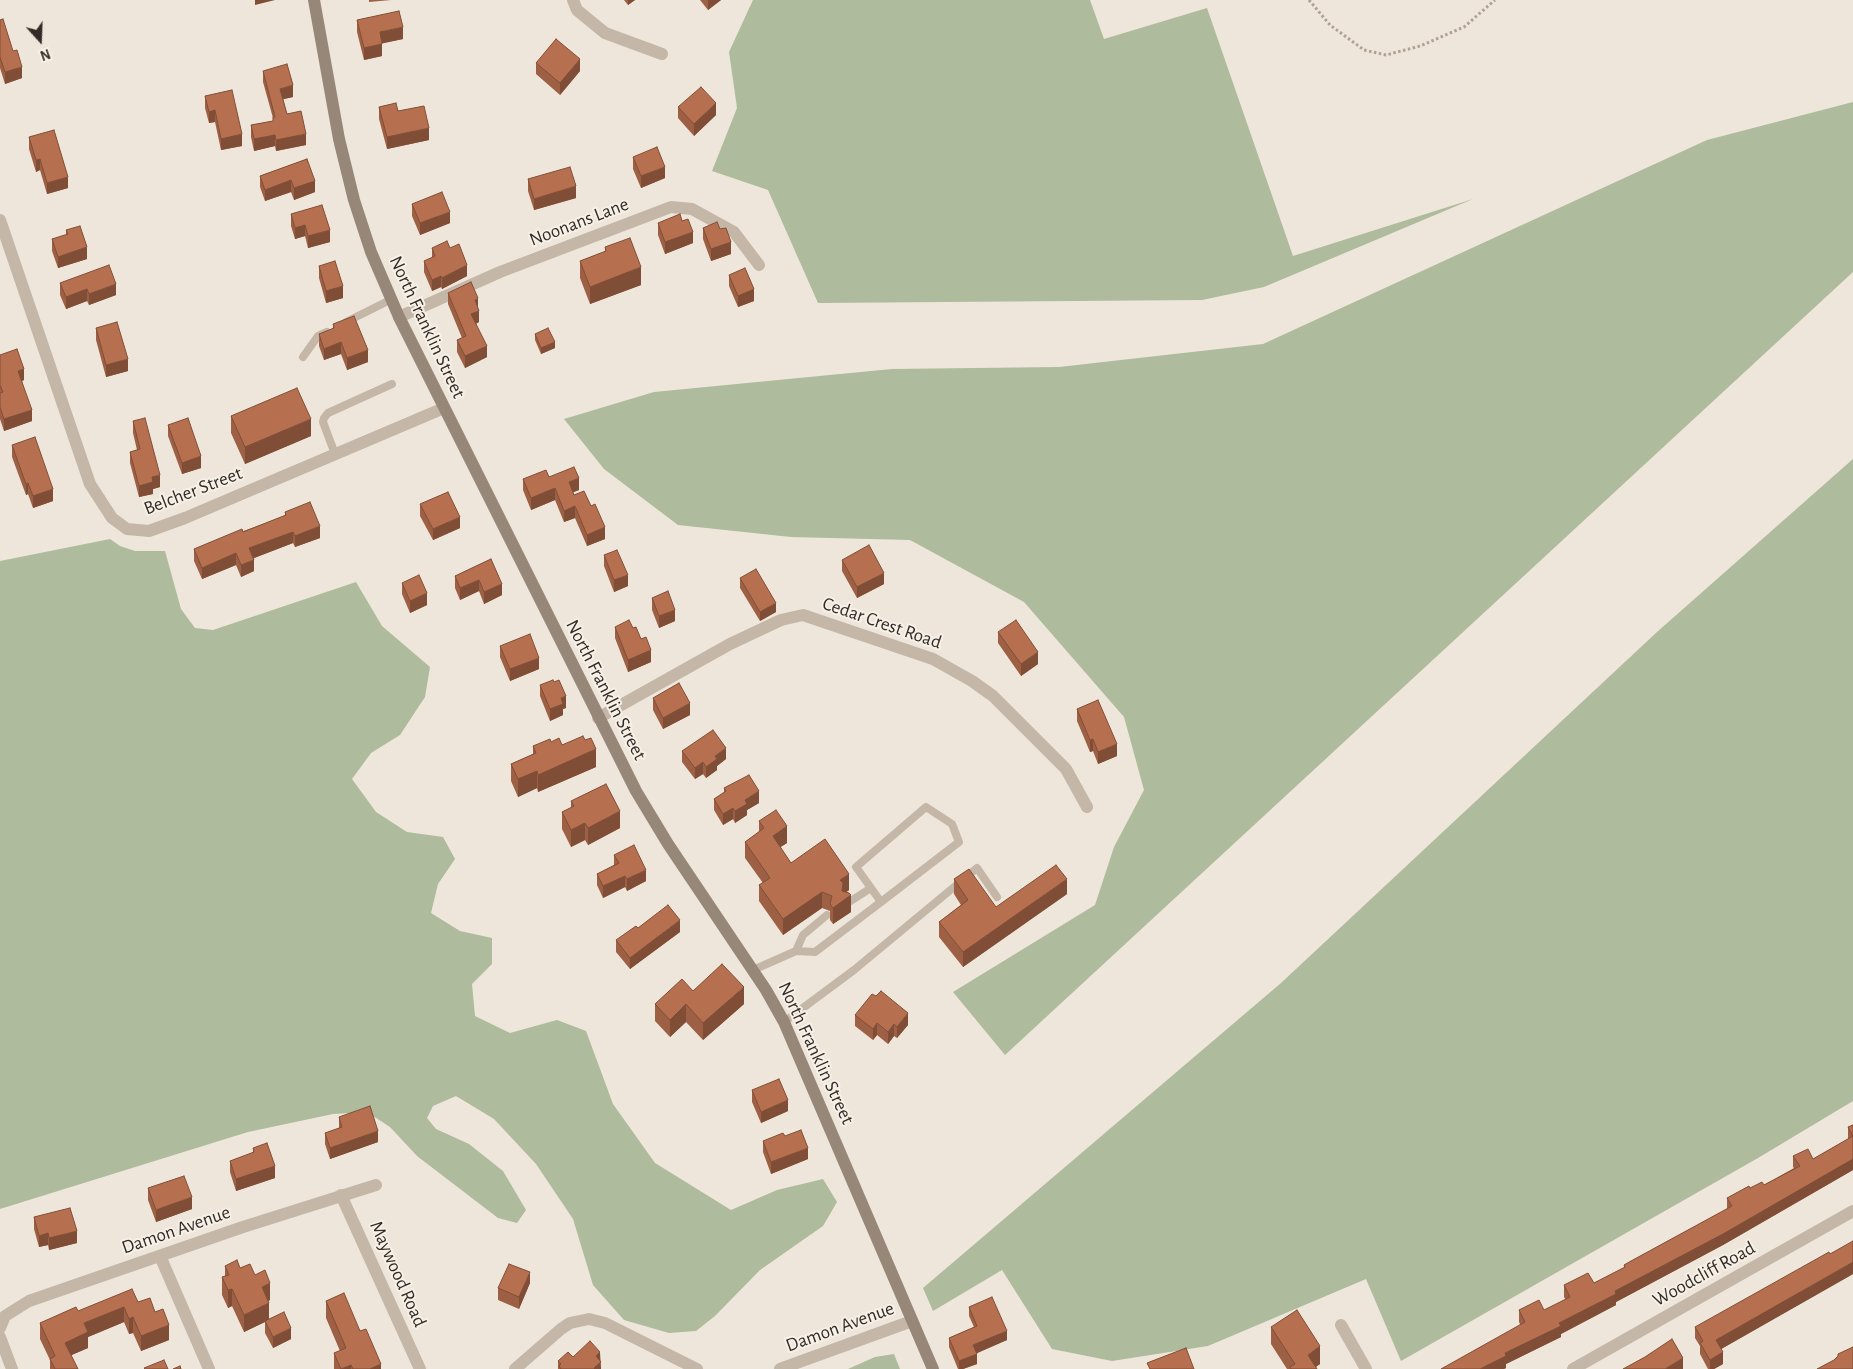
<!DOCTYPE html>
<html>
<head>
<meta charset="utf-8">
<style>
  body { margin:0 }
  #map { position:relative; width:1853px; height:1369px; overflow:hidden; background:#eee6da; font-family:"Alegreya Sans",sans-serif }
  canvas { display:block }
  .north { position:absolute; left:15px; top:15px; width:50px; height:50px; -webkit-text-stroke:4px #f6f0e6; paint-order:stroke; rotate:160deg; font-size:14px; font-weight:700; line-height:20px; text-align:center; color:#322b27 }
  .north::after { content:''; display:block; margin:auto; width:18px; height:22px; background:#322b27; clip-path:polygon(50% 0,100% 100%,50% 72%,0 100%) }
</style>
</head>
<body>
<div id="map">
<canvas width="1853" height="1369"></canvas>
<div class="north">N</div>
</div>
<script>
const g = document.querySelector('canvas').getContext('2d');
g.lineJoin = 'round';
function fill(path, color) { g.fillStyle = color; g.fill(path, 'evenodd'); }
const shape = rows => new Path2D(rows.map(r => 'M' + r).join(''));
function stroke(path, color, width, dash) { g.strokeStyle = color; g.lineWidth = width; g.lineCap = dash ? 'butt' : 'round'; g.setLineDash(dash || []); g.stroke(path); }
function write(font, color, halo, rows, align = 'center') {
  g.font = font + ' "Alegreya Sans",sans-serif'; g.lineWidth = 4; g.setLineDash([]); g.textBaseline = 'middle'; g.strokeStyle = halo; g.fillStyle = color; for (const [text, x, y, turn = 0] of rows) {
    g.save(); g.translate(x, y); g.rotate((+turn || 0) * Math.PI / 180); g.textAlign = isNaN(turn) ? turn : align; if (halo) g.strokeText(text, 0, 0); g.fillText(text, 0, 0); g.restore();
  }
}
fill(shape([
  [753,0,1090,0,1104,39,1207,8,1293,256,1473,199,1264,287,1202,300,818,303,768,190,712,171,737,108,729,52],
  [1853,102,1853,272,1005,1055,953,992,1095,905,1114,847,1144,790,1124,717,1024,602,910,540,791,537,678,525,604,469,564,419,654,392,892,369,1059,367,1263,344,1707,140],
  [1853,459,1853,1101,1758,1158,1401,1361,1366,1279,1208,1346,1112,1361,1052,1349,1002,1270,933,1311,923,1288,1281,983,1657,632],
  [110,539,120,546,135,551,165,551,181,609,195,628,213,630,356,582,382,626,430,667,425,697,400,735,371,753,352,779,376,812,407,832,443,837,455,859,438,884,431,913,460,931,492,938,492,964,472,984,475,1016,510,1033,557,1020,586,1031,613,1104,655,1163,731,1210,777,1190,823,1179,837,1202,823,1226,760,1270,715,1316,696,1331,669,1333,624,1320,593,1285,573,1219,536,1164,494,1119,456,1096,433,1106,427,1118,436,1129,469,1144,503,1171,526,1210,517,1223,498,1218,417,1156,390,1127,367,1112,333,1114,248,1132,0,1209,0,561],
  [894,1354,900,1369,848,1369,875,1357]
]), '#aebb9c');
stroke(shape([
  [1309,0,1330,25,1364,50,1386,55,1420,46,1464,27,1495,0]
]), '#b0a192', 3, [2.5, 2.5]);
stroke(shape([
  [346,322,392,299],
  [303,357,318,336,327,332],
  [335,454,323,422,324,418,328,413,392,384],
  [846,904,871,888],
  [796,951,803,935,827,915],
  [753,970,796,951,815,952,881,902,856,867,926,807,952,824,959,842,881,902],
  [784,1022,854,970,977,868,997,897]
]), '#c4b7a8', 8);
stroke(shape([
  [573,0,577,10,605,33,662,54],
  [0,220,90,484,112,518,127,529,149,531,185,518,444,408],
  [399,317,500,272,671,207,692,209,734,232,759,265],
  [598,718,730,644,781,620,803,615,933,659,972,681,993,696,1066,769,1087,807],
  [341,1195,420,1369],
  [160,1256,209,1369],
  [1341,1325,1366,1369],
  [0,1328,5,1316,29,1301,243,1227,376,1185],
  [0,1337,12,1369],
  [515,1369,561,1329,570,1323,589,1319,605,1323,697,1369],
  [780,1369,912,1321],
  [1573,1369,1853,1211]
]), '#c4b7a8', 12);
stroke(shape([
  [314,0,339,139,354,200,371,252,399,317,636,791,668,844,766,990,784,1022,933,1369]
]), '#978779', 12);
fill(shape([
  [369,0,391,0,369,2],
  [624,0,635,0,628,5],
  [700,0,721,0,708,10],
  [0,20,22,78,5,84,0,68],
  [357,20,403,39,382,43,382,56,364,60,357,32],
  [536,63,580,71,560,95,536,74],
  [263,71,293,97,283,99,287,114,306,145,276,151,275,146,254,151,251,137,251,125,273,121,273,118,263,82],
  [205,96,242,146,221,150,215,122,209,123,205,108],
  [379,107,429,140,387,149,379,119],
  [678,107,716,115,694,136,678,118],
  [29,137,68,188,47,194,40,170,36,172,29,149],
  [633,157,665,178,641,188,633,169],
  [307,159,315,192,294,200,291,192,265,201,260,187,260,176],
  [528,179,576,198,534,210,528,191],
  [412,204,450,223,420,235,412,216],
  [291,214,330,242,308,248,305,236,295,239,291,226],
  [682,221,693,243,665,254,658,235,658,223],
  [703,228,720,229,731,254,711,261,703,239],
  [66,230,87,259,58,268,52,251,52,239,66,235],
  [605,247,641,285,590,304,580,278,580,261,605,252],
  [432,248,450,248,467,276,442,289,441,287,432,291,424,272,424,261,432,258],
  [319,266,343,298,326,303,319,278],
  [729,275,754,301,738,307,729,286],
  [60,283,116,295,89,305,87,301,66,309,60,295],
  [448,293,478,308,479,322,476,324,487,357,465,368,457,352,457,340,462,338,448,304],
  [333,324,368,362,347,370,341,354,324,360,319,346,319,334,333,329],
  [96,328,128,371,106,377,96,340],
  [535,334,555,348,541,354,535,340],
  [0,355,24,380,22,381,32,421,4,431,0,419],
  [231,416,311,436,245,464,231,433],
  [133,421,160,487,153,489,153,494,139,497,130,463,130,452,137,450,133,433],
  [168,425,201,468,182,474,168,436],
  [12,445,53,501,33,508,28,494,26,495,12,457],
  [549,477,579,490,573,492,574,495,605,539,587,546,575,518,564,522,555,500,531,510,523,490,523,479],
  [420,504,460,528,433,540,420,516],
  [285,512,320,538,295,547,293,543,254,558,254,571,241,577,236,565,202,579,194,561,194,549,285,516],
  [604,555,628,586,614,592,604,566],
  [491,559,502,595,484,604,479,591,460,600,455,588,455,576],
  [842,560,884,584,857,598,842,571],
  [740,578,776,612,760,621,740,588],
  [402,583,427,605,410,613,402,594],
  [652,598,675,621,659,628,652,610],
  [615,627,633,628,651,662,628,672,615,638],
  [998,632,1038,664,1021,676,998,643],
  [500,646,539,669,510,681,500,657],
  [540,685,566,708,563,709,563,715,550,721,540,696],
  [653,698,690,715,663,729,653,710],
  [1077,709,1117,756,1098,764,1093,751,1090,752,1077,721],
  [585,740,596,767,538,792,537,788,518,797,511,781,511,764,533,754,533,746,551,742,562,745],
  [682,751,726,759,717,766,717,770,706,778,703,774,695,779,682,762],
  [724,788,759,803,747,810,747,815,735,823,733,819,723,825,714,810,714,799,724,793],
  [571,801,620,828,588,845,585,840,571,847,562,829,562,812,571,808],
  [759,821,787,843,780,847,791,863,849,890,846,892,851,912,833,924,830,920,830,911,822,908,783,935,759,901,759,885,763,883,745,858,745,842,759,832],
  [614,855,646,881,627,891,625,887,603,898,597,885,597,874,614,865],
  [954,879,996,907,1067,894,963,967,939,937,939,922,961,905,954,894],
  [680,932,630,969,616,952,616,940],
  [693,991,744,1004,703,1040,686,1022,670,1037,655,1021,655,1004],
  [855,1015,908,1025,897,1038,894,1036,888,1044,877,1035,873,1040,855,1026],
  [752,1090,788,1111,761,1123,752,1102],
  [339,1117,378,1142,330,1159,325,1144,325,1133,339,1128],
  [1853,1125,1853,1170,1723,1245,1616,1302,1616,1305,1561,1334,1561,1337,1506,1364,1506,1368,1504,1369,1520,1324,1519,1322,1519,1310,1544,1310,1566,1300,1564,1297,1564,1285,1594,1283,1624,1268,1624,1265,1727,1209,1727,1198,1750,1188,1764,1185,1794,1168,1793,1167,1793,1156,1813,1159,1848,1139,1848,1127],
  [763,1141,808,1159,771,1174,763,1152],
  [253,1148,275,1178,236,1191,230,1172,230,1161,253,1153],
  [148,1188,192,1209,156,1222,148,1200],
  [34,1217,77,1243,49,1250,48,1245,39,1247,34,1229],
  [225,1266,255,1275,270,1300,268,1301,269,1319,291,1339,273,1348,265,1333,265,1322,244,1332,232,1306,228,1308,222,1295,222,1277,225,1276],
  [1853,1274,1721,1349,1723,1364,1714,1369,1708,1369,1700,1354,1700,1346,1695,1338,1695,1327],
  [530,1283,519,1309,498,1300,498,1288],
  [326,1301,360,1331,381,1369,334,1369,334,1353,340,1351,326,1318],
  [138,1302,155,1312,169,1340,141,1351,133,1333,129,1334,124,1322,88,1337,88,1348,71,1355,78,1369,50,1369,50,1360,40,1339,40,1323,78,1311],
  [969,1307,1007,1340,976,1353,977,1364,963,1369,958,1369,949,1347,949,1338,974,1327,969,1316],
  [1271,1327,1320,1364,1316,1367,1317,1369,1287,1369,1271,1344],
  [573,1357,600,1361,601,1369,558,1369,558,1361]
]), '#9d6044');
fill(shape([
  [255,0,275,0,255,5],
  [628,0,635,0,628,5],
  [708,0,721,0,708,10],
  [403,27,403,39,380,44,380,32],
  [382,44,382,56,364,60,364,48],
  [580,59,580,71,560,95,560,83],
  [22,67,22,78,5,84,5,72],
  [293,85,293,97,280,100,280,89],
  [716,103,716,115,694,136,694,124],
  [215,110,215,122,209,123,209,112],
  [429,128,429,140,387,149,387,137],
  [242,134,242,146,221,150,221,139],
  [306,134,306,145,276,151,276,140],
  [275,135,275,146,254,151,254,139],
  [40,159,40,170,36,172,36,160],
  [665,167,665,178,641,188,641,176],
  [68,177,68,188,47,194,47,183],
  [291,180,291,192,265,201,265,190],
  [315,181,315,192,294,200,294,188],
  [576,186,576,198,534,210,534,199],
  [450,212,450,223,420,235,420,223],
  [305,225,305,236,295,239,295,228],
  [330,230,330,242,308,248,308,236],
  [693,232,693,243,665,254,665,242],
  [731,242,731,254,711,261,711,249],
  [87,247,87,259,58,268,58,257],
  [467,265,467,276,442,289,442,278],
  [641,267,641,285,590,304,590,287],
  [441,276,441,287,432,291,432,280],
  [116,284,116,295,89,305,89,294],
  [343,286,343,298,326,303,326,291],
  [87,289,87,301,66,309,66,297],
  [754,289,754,301,738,307,738,296],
  [478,298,478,310,475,300],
  [479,311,479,322,471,326,471,314],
  [341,342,341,354,324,360,324,349],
  [555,342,555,348,541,354,541,348],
  [487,346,487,357,465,368,465,356],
  [368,350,368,362,347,370,347,358],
  [128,359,128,371,106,377,106,365],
  [24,369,24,380,18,382,18,371],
  [32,410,32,421,4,431,4,419],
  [311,419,311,436,245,464,245,447],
  [201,456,201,468,182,474,182,463],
  [160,475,160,487,153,489,153,494,139,497,139,486,152,477],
  [579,478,579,490,569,494,569,482],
  [28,483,28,494,26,495,26,484],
  [555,488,555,500,531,510,531,498],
  [53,489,53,501,33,508,33,496],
  [575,506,575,518,564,522,564,511],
  [460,517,460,528,433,540,433,529],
  [320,526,320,538,295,547,295,536],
  [605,527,605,539,587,546,587,535],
  [293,532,293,543,249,560,249,548],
  [236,553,236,565,202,579,202,568],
  [254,560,254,571,241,577,241,565],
  [884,573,884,584,857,598,857,587],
  [628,575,628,586,614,592,614,580],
  [479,580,479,591,460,600,460,588],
  [502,584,502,595,484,604,484,592],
  [427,593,427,605,410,613,410,601],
  [776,603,776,612,760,621,760,612],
  [675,610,675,621,659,628,659,616],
  [651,650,651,662,628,672,628,660],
  [1038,652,1038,664,1021,676,1021,664],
  [539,658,539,669,510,681,510,669],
  [566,696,566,708,563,709,563,715,550,721,550,709,561,698],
  [690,703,690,715,663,729,663,718],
  [1093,739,1093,751,1090,752,1090,740],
  [1117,744,1117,756,1098,764,1098,752],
  [726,748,726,759,717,766,717,770,706,778,706,767,715,756],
  [596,749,596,767,538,792,538,775],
  [703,762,703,774,695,779,695,768],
  [537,771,537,788,518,797,518,779],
  [759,791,759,803,747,810,747,815,735,823,735,811,745,800],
  [733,808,733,819,723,825,723,814],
  [620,811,620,828,588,845,588,828],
  [585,823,585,840,571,847,571,830],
  [787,826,787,843,773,852,773,836],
  [646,870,646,881,627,891,627,879],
  [849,874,849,890,843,895,851,895,851,912,833,924,833,908,840,880],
  [625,876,625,887,603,898,603,886],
  [1067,879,1067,894,963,967,963,952],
  [822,892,822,908,783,935,783,919],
  [680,920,680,932,630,969,630,958],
  [744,987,744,1004,703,1040,703,1023],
  [686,1004,686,1022,670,1037,670,1020],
  [908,1013,908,1025,897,1038,897,1027],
  [877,1023,877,1035,873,1040,873,1029],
  [894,1024,894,1036,888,1044,888,1032],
  [788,1100,788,1111,761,1123,761,1112],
  [378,1131,378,1142,330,1159,330,1148],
  [808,1148,808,1159,771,1174,771,1162],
  [1853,1159,1853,1170,1723,1245,1616,1302,1616,1305,1561,1334,1561,1337,1506,1364,1506,1368,1504,1369,1480,1369,1505,1353,1615,1291],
  [275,1166,275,1178,236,1191,236,1179],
  [192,1197,192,1209,156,1222,156,1210],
  [77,1231,77,1243,49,1250,49,1238],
  [48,1233,48,1245,39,1247,39,1236],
  [1853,1262,1853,1274,1716,1352,1716,1340],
  [530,1272,530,1283,519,1309,519,1297],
  [270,1283,270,1300,262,1304,262,1287],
  [232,1289,232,1306,228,1308,228,1290],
  [269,1303,269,1320,244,1332,244,1315],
  [124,1307,124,1322,88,1337,88,1348,65,1358,65,1343,84,1323],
  [133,1317,133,1333,129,1334,129,1319],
  [169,1325,169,1340,141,1351,141,1336],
  [291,1328,291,1339,273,1348,273,1337],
  [1007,1331,1007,1340,973,1355,973,1345],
  [1320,1346,1320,1364,1312,1369,1308,1355],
  [600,1352,601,1369,594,1369,596,1356],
  [1723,1352,1723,1364,1714,1369,1710,1369,1710,1360],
  [977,1354,977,1364,963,1369,959,1369,959,1361],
  [1683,1358,1683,1369,1665,1369],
  [381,1364,381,1369,370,1369],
  [351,1365,351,1369,342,1369]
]), '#804e37');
const building = shape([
  [399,11,403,27,380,32,382,44,364,48,357,20,399,11],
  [3,19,13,51,17,50,22,67,5,72,0,57,0,20,3,19],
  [556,39,580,59,560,83,536,63,556,39],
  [287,64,293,85,280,89,287,114,301,111,306,134,276,140,275,135,254,139,251,125,273,121,273,117,275,117,263,71,287,64],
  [701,87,716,103,694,124,678,107,701,87],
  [232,90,242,134,221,139,215,110,209,112,205,96,232,90],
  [396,103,398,111,424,106,429,128,387,137,379,107,396,103],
  [54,130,68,177,47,183,40,159,36,160,29,137,54,130],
  [657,147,665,167,641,176,633,157,657,147],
  [307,159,315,181,294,188,291,180,265,190,260,176,307,159],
  [570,167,576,186,534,199,528,179,570,167],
  [442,192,450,212,420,223,412,204,442,192],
  [322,205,330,230,308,236,305,225,295,228,291,214,322,205],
  [680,214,682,221,688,219,693,232,665,242,658,223,680,214],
  [717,222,720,229,726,228,731,242,711,249,703,228,717,222],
  [80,226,87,247,58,257,52,239,68,234,66,230,80,226],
  [630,238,641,267,590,287,580,261,606,251,605,247,630,238],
  [447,241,450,248,459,244,467,265,442,278,441,276,432,280,424,261,435,256,432,248,447,241],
  [335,261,343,286,326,291,319,266,335,261],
  [109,265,116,284,89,294,87,289,66,297,60,283,109,265],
  [745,268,754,289,738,296,729,275,745,268],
  [471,282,478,298,475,300,479,311,471,314,487,346,465,356,457,340,466,336,448,293,471,282],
  [354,316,368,350,347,358,341,342,324,349,319,334,334,328,333,324,354,316],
  [117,322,128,359,106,365,96,328,117,322],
  [548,328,555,342,541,348,535,334,548,328],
  [17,349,24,369,18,371,32,410,4,419,0,407,0,393,3,392,0,385,0,355,17,349],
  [297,388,311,419,245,447,231,416,297,388],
  [145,418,160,475,152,477,153,482,139,486,130,452,140,449,133,421,145,418],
  [188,418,201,456,182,463,168,425,188,418],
  [35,437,53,489,33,496,28,483,26,484,12,445,35,437],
  [574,467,579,478,569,482,574,495,584,491,591,506,595,504,605,527,587,535,575,506,564,511,555,488,531,498,523,479,546,470,549,477,574,467],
  [448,492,460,517,433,529,420,504,448,492],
  [310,502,320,526,295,536,293,532,249,548,254,560,241,565,236,553,202,568,194,549,242,529,243,532,286,515,285,512,310,502],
  [869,545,884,573,857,587,842,560,869,545],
  [617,550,628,575,614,580,604,555,617,550],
  [491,559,502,584,484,592,479,580,460,588,455,576,491,559],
  [756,569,776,603,760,612,740,578,756,569],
  [419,575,427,593,410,601,402,583,419,575],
  [668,591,675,610,659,616,652,598,668,591],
  [629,620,633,628,636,627,641,639,646,637,651,650,628,660,615,627,629,620],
  [1016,620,1038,652,1021,664,998,632,1016,620],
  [530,634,539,658,510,669,500,646,530,634],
  [553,680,554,682,559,680,566,696,561,698,563,704,550,709,540,685,553,680],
  [679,683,690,703,663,718,653,698,679,683],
  [1098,700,1117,744,1098,752,1093,739,1090,740,1077,709,1098,700],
  [713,730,726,748,715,756,717,759,706,767,703,762,695,768,682,751,713,730],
  [583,736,585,740,591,738,596,749,538,775,537,771,518,779,511,764,536,753,533,746,550,739,551,742,559,738,562,745,583,736],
  [749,775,759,791,745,800,747,804,735,811,733,808,723,814,714,799,726,791,724,788,749,775],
  [606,784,620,811,588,828,585,823,571,830,562,812,574,806,571,801,606,784],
  [776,810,787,826,773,836,791,863,825,839,849,874,840,880,843,883,842,891,849,893,851,895,833,908,830,904,832,896,822,892,783,919,759,885,770,878,745,842,764,828,759,821,776,810],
  [634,845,646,870,627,879,625,876,603,886,597,874,619,863,614,855,634,845],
  [1056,865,1067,879,963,952,939,922,968,900,954,879,969,869,996,907,1056,865],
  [668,905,680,920,630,958,616,940,636,926,638,928,668,905],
  [722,964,744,987,703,1023,686,1004,670,1020,655,1004,682,979,693,991,722,964],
  [881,991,908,1013,897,1027,894,1024,888,1032,877,1023,873,1029,855,1015,872,994,876,996,881,991],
  [779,1079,788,1100,761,1112,752,1090,779,1079],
  [370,1106,378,1131,330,1148,325,1133,342,1127,339,1117,370,1106],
  [1853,1125,1853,1136,1848,1127,1853,1125],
  [801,1130,808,1148,771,1162,763,1141,783,1133,785,1136,801,1130],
  [1853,1136,1853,1159,1723,1234,1615,1291,1616,1294,1559,1323,1561,1326,1505,1353,1506,1356,1480,1369,1441,1369,1525,1322,1519,1310,1539,1300,1544,1310,1570,1297,1564,1285,1588,1273,1594,1283,1625,1267,1624,1265,1631,1261,1732,1206,1727,1198,1749,1186,1750,1188,1762,1182,1764,1185,1800,1166,1793,1156,1808,1149,1813,1159,1853,1136],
  [267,1143,275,1166,236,1179,230,1161,254,1152,253,1148,267,1143],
  [184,1176,192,1197,156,1210,148,1188,184,1176],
  [70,1208,77,1231,49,1238,48,1233,39,1236,34,1217,70,1208],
  [1853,1241,1853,1262,1716,1340,1723,1352,1710,1360,1700,1343,1703,1341,1695,1327,1829,1252,1830,1254,1853,1241],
  [237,1260,240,1268,250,1264,255,1275,265,1270,270,1283,262,1287,269,1303,244,1315,232,1289,228,1290,222,1277,229,1275,225,1266,237,1260],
  [509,1264,530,1272,519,1297,498,1288,509,1264],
  [132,1289,138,1302,150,1298,155,1312,163,1309,169,1325,141,1336,133,1317,129,1319,124,1307,84,1323,88,1332,65,1343,78,1369,55,1369,50,1359,55,1356,40,1323,76,1307,78,1311,132,1289],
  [344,1293,360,1331,366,1329,381,1364,370,1369,353,1369,351,1365,341,1369,334,1353,346,1348,326,1301,344,1293],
  [992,1297,1007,1331,973,1345,977,1354,959,1361,949,1338,977,1326,969,1307,992,1297],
  [1297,1310,1320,1346,1308,1355,1317,1369,1291,1369,1290,1367,1295,1364,1271,1327,1297,1310],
  [284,1312,291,1328,273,1337,265,1321,284,1312],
  [1672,1339,1683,1358,1665,1369,1623,1369,1645,1357,1672,1339],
  [590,1341,600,1352,596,1356,601,1362,594,1368,595,1369,561,1369,559,1366,561,1364,558,1361,568,1352,573,1357,590,1341],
  [1853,1347,1853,1369,1817,1369,1834,1360,1838,1356,1838,1354,1853,1347],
  [1186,1348,1194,1369,1150,1369,1147,1363,1186,1348],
  [164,1360,168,1369,145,1369,144,1368,164,1360],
  [180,1366,181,1369,173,1369,180,1366]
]);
fill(building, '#b7704f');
stroke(building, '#804e37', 1);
write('19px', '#322b27', '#f6f0e6', [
  ["Noonans Lane",579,222,-21],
  ["North Franklin Street",427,327,65],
  ["Belcher Street",193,491,-21],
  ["Cedar Crest Road",882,623,19],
  ["North Franklin Street",606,690,63],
  ["North Franklin Street",816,1053,65],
  ["Damon Avenue",176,1230,-19],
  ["Maywood Road",398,1274,66],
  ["Woodcliff Road",1704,1274,-29],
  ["Damon Avenue",840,1327,-20]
]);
</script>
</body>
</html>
